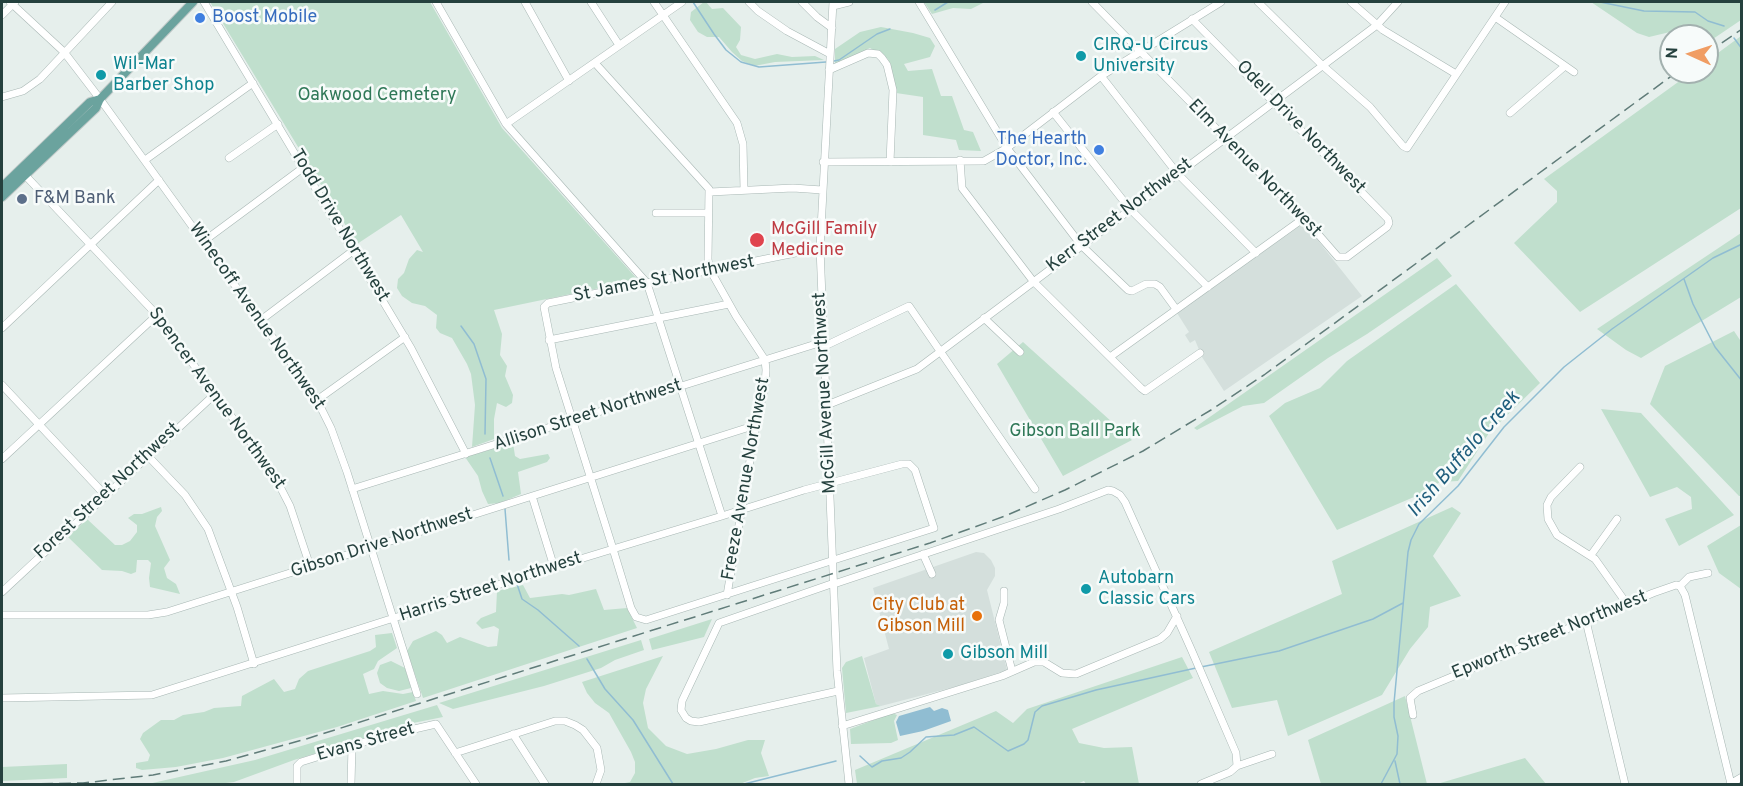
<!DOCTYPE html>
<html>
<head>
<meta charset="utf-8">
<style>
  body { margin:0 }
  #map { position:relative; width:1743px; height:786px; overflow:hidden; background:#e6efec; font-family:Overpass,sans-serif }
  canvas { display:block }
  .frame { position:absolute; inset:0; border:3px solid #25413e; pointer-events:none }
  .north { position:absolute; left:1659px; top:24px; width:60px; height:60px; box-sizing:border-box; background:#f7fbfa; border:2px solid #a3b1af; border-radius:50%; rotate:273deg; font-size:16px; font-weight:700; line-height:24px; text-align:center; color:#25413e }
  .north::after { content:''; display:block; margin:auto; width:21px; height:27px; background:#f09d63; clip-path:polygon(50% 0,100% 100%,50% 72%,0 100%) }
</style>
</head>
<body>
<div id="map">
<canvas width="1743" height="786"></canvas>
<div class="frame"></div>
<div class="north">N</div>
</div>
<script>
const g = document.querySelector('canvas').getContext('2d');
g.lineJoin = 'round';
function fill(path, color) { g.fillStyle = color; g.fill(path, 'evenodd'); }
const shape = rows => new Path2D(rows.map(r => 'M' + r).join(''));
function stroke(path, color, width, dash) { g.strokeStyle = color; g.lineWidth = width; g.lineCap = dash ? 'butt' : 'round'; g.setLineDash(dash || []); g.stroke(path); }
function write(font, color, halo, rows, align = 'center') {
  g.font = font + ' Overpass,sans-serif'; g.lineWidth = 5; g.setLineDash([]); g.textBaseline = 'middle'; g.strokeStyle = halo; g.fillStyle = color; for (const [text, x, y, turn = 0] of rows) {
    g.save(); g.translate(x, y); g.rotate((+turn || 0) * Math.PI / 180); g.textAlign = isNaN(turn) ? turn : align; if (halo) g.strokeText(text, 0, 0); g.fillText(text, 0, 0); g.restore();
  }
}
fill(shape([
  [1304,223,1362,296,1224,391,1202,357,1195,340,1190,343,1185,335,1189,332,1177,313],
  [976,552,984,553,991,560,995,568,995,576,987,590,1007,670,958,686,881,706,876,704,864,658,889,649,873,588]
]), '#d4dfdc');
fill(shape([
  [210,2,430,2,502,128,638,280,494,310,502,334,500,355,507,366,505,376,513,395,512,403,506,407,497,403,494,419,494,439,472,447,475,405,471,374,467,364,452,338,440,333,436,328,437,315,425,306,412,303,402,296,397,288,398,279,404,273,409,259,417,250,423,252,401,215,357,244],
  [704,2,706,2,712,9,723,8,741,27,740,40,736,47,741,55,755,59,777,54,792,57,815,56,824,60,775,62,754,66,742,61,732,52,719,37,707,37,698,32,690,20,691,12],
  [924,2,985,2,971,9,953,8,932,14],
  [1591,2,1741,2,1741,20,1707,43,1707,36,1671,36,1671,69,1667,72,1670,32,1649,37,1637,33],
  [881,27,913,33,930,38,935,46,930,57,904,64,908,71,932,69,941,96,952,96,964,130,973,132,981,151,959,150,956,140,923,135,923,97,896,93,888,59,870,48,835,65,835,49,860,32],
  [1741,36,1741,208,1580,312,1514,243,1557,202,1557,191,1544,179,1692,72,1707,72,1707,61],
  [1741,233,1741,297,1641,358,1626,350,1597,329],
  [1437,258,1452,276,1367,334,1328,358,1264,403,1243,406,1197,430,1194,428],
  [1456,284,1540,383,1489,433,1458,481,1440,482,1421,494,1337,530,1269,416,1285,403,1320,388,1347,361],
  [1734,331,1742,343,1742,496,1739,496,1650,404,1665,366],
  [1023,342,1132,440,1063,476,997,364],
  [1601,409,1641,413,1734,515,1679,546,1665,519,1692,509,1691,497,1677,487,1650,497],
  [513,443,515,456,520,459,548,454,550,458,547,462,518,472,521,494,500,503,488,504,482,491,478,476,465,457],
  [161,507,162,511,157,517,155,526,170,560,164,568,167,578,176,584,180,594,150,587,149,578,151,563,148,560,137,560,136,572,131,574,122,571,102,570,68,537,87,519,115,545,122,545,130,541,137,532,137,525,128,518,134,514,142,514],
  [1452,507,1461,513,1433,556,1461,596,1430,607,1428,627,1410,649,1382,695,1288,736,1277,700,1232,708,1209,652,1342,594,1332,561],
  [1741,525,1741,589,1719,573,1707,546],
  [523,585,530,598,562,594,569,595,596,589,604,610,627,608,637,628,423,698,407,651,413,641,436,631,442,635,447,643,460,637,488,647,497,646,499,629,494,626,482,629,476,623,481,618,496,612,497,591],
  [712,619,704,637,652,650,649,639],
  [392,633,397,648,378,661,374,669,363,674,369,694,383,691,403,694,413,692,416,701,337,727,223,758,176,767,142,770,136,768,136,763,148,761,150,755,140,739,143,733,161,720,174,720,183,715,204,712,214,708,241,706,242,696,274,679,284,692,295,689,299,679,308,671,370,651,376,647,375,635],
  [641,640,644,650,615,660,601,668,544,686,453,709,439,703],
  [663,656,646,689,643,703,648,728,666,746,687,754,716,749,748,740,765,740,761,753,769,776,755,778,740,784,620,784,630,782,635,773,635,762,631,752,609,713,595,703,587,693,582,682],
  [862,656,876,704,881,706,846,713,842,668,846,662],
  [1182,657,1193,678,1072,729,1079,743,1104,748,1132,747,1139,784,1086,784,1084,781,1077,784,857,784,855,770,996,711,1013,723,1027,709],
  [391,661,405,668,411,688,399,691,387,688,380,683,377,673,380,665],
  [1405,696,1427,784,1321,784,1308,740],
  [437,705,443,717,413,723,294,760,234,782,218,784,148,784,255,760],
  [892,713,897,715,894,721,898,740,891,743,851,744,850,729],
  [1525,758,1546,784,1437,784],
  [67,764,67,778,2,781,2,767]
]), '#c0dfcd');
fill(shape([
  [930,707,934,711,942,708,948,710,951,721,923,731,900,736,896,722,899,716]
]), '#90bdd2');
stroke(shape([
  [693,2,714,34,726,50,741,62,759,67,826,62],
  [1600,2,1644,11,1695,12,1708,21,1724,26],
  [935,10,948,2],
  [1734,38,1742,49],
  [834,61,839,60,877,34,890,29],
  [1684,279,1693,304,1715,347,1742,381],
  [461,326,474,344,486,379,485,434],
  [490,458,503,496],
  [505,509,509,560],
  [517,584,522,599,538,610,579,646],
  [587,659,605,689,633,720,673,784],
  [1201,667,1279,651,1373,619,1403,603],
  [860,756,872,767,882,761,901,758,910,752,926,737,954,735,974,727,1008,751,1024,744,1028,740,1035,712,1042,706,1096,690,1196,668],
  [1395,761,1400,784],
  [744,784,836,761],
  [1381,784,1397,754,1398,736,1394,717,1394,703,1408,552,1411,540,1419,524,1458,486,1504,427,1564,367,1612,329,1713,258,1742,244]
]), '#90bdd2', 1.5);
const minor = shape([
  [10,2,64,52,100,99,315,396,331,428,347,472,417,694],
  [204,2,411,348,466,454],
  [436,2,506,124,647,283,722,516],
  [525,2,569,81],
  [591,2,619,45],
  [654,2,737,123,743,144,744,190],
  [749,2,758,11,787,31,830,54],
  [802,2,817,17,832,28],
  [833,2,820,248,837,671,849,784],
  [919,2,1007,148,1081,245,1128,290,1132,291,1146,284,1155,284,1160,287,1176,309],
  [1092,2,1304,218,1338,257,1347,257,1387,227,1389,223,1388,219,1192,19],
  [1258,2,1322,65,1370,107,1403,146,1407,148,1505,2],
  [1351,2,1383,30,1456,74],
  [833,6,849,2],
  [2,15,15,2],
  [1495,17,1574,72],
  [595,63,709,189,708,259,709,268,736,316,765,360,766,370,765,385,756,425,727,595],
  [829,70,868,53,878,54,882,58,887,65,893,90,890,162],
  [1101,76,1177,173,1256,253],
  [2,97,23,91,40,79,112,2],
  [1053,112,1130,209,1208,287],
  [1510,113,1565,66],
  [506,124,682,2],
  [229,158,278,124],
  [145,160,253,83],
  [960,160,962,188,1033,281,1141,388,1145,391,1200,353],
  [823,162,984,161,1007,148,1101,76,1221,2],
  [23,173,157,315,273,473,290,506,310,566],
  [710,192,793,188,822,190],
  [656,213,708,213],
  [204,241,304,167],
  [984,318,1020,352],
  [261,320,354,250],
  [2,328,159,180],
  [549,340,729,304],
  [1110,357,1304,218],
  [2,385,105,495],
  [317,400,405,337],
  [827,405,917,369,1377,25,1398,2],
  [147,455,185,495,208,529,237,607,254,664],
  [2,459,157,315],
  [1580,467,1551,497,1547,505,1548,519,1557,535,1595,559,1627,604],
  [352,489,819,343,827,345,909,306,1035,489],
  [532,496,554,567],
  [923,554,932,574],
  [1591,555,1617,519],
  [834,583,719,623,682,701,681,710,686,718,691,721,699,722,838,691],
  [834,584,1059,509,1108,490,1113,491,1120,495,1125,502,1191,649,1236,753,1237,766],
  [1680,586,1685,595,1731,784],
  [1004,591,1004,603,999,620,1012,671],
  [2,592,215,394],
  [2,615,148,615,167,612,756,425],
  [1586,621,1625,784],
  [2,698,152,695,554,567,613,549,722,516,804,490,902,464,909,464,915,470,934,528,646,620,636,617,631,608,613,549,556,368,544,307,548,303,820,248],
  [1413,715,1410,698,1418,691,1653,593,1676,585,1680,586,1689,577,1708,573],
  [842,726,1002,676,1034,662,1044,662,1062,673,1076,674,1160,639,1167,633,1177,616],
  [513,734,545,784],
  [455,753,555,721,565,721,575,725,583,730,597,748,601,770,596,784],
  [297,784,297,766,301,762,384,736,436,724,476,784],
  [351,784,352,746],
  [1201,784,1230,772,1237,766,1272,754],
  [1730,784,1742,777]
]);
const major = shape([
  [2,187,90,102,100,99],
  [2,197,96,108,100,99,193,2]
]);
stroke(minor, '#a8b7b4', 8);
stroke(major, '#c2cac9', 10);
stroke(minor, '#fff', 7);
stroke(major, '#6ba39e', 8);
stroke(shape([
  [1707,53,1742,29],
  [23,784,83,783,153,775,226,761,306,739,930,543,1005,516,1065,490,1143,451,1211,410,1264,375,1677,72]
]), '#607c79', 1.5, [12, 6]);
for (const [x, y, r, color] of [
  [200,18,6,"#3f7fe0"],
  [1081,56,6,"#0f9aa8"],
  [101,75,6,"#0f9aa8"],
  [1099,150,6,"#3f7fe0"],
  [22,199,6,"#5c6f8a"],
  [757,240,8,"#e0444e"],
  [1086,589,6,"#0f9aa8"],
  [977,616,6,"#e8710a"],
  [948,654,6,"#0f9aa8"]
]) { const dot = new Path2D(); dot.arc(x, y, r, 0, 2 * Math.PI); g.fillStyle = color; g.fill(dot); stroke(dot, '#f7fbfa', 2); }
write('18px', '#366cbe', '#f7fbfa', [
  ["Boost Mobile",212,18],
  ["The Hearth",1087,140,"right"],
  ["Doctor, Inc.",1087,161,"right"]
], 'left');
write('18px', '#0d838f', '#f7fbfa', [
  ["CIRQ-U Circus",1093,46],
  ["University",1093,67],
  ["Wil-Mar",113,65],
  ["Barber Shop",113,86],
  ["Autobarn",1098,579],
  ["Classic Cars",1098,600],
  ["Gibson Mill",960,654]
], 'left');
write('18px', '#2f7857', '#f7fbfa', [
  ["Oakwood Cemetery",377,96],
  ["Gibson Ball Park",1075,432]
]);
write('18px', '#25413e', '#f7fbfa', [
  ["Odell Drive Northwest",1300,128,46],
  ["Elm Avenue Northwest",1254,169,46],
  ["Kerr Street Northwest",1120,216,-37],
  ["Todd Drive Northwest",339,226,59],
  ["St James St Northwest",664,280,-11],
  ["Winecoff Avenue Northwest",256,317,55],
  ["McGill Avenue Northwest",826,393,-93],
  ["Spencer Avenue Northwest",216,399,54],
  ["Allison Street Northwest",588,416,-18],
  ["Freeze Avenue Northwest",747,479,-80],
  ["Forest Street Northwest",108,492,-43],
  ["Gibson Drive Northwest",382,544,-18],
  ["Harris Street Northwest",491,588,-18],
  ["Epworth Street Northwest",1550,636,-22],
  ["Evans Street",366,743,-16]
]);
write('18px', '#4e5e75', '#f7fbfa', [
  ["F&M Bank",34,199]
], 'left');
write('18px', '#be3a42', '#f7fbfa', [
  ["McGill Family",771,230],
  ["Medicine",771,251]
], 'left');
write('18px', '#c56008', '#f7fbfa', [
  ["City Club at",965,606],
  ["Gibson Mill",965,627]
], 'right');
write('italic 20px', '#1f5e7d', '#f7fbfa', [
  ["Irish Buffalo Creek",1465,455,-49]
]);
</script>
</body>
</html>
